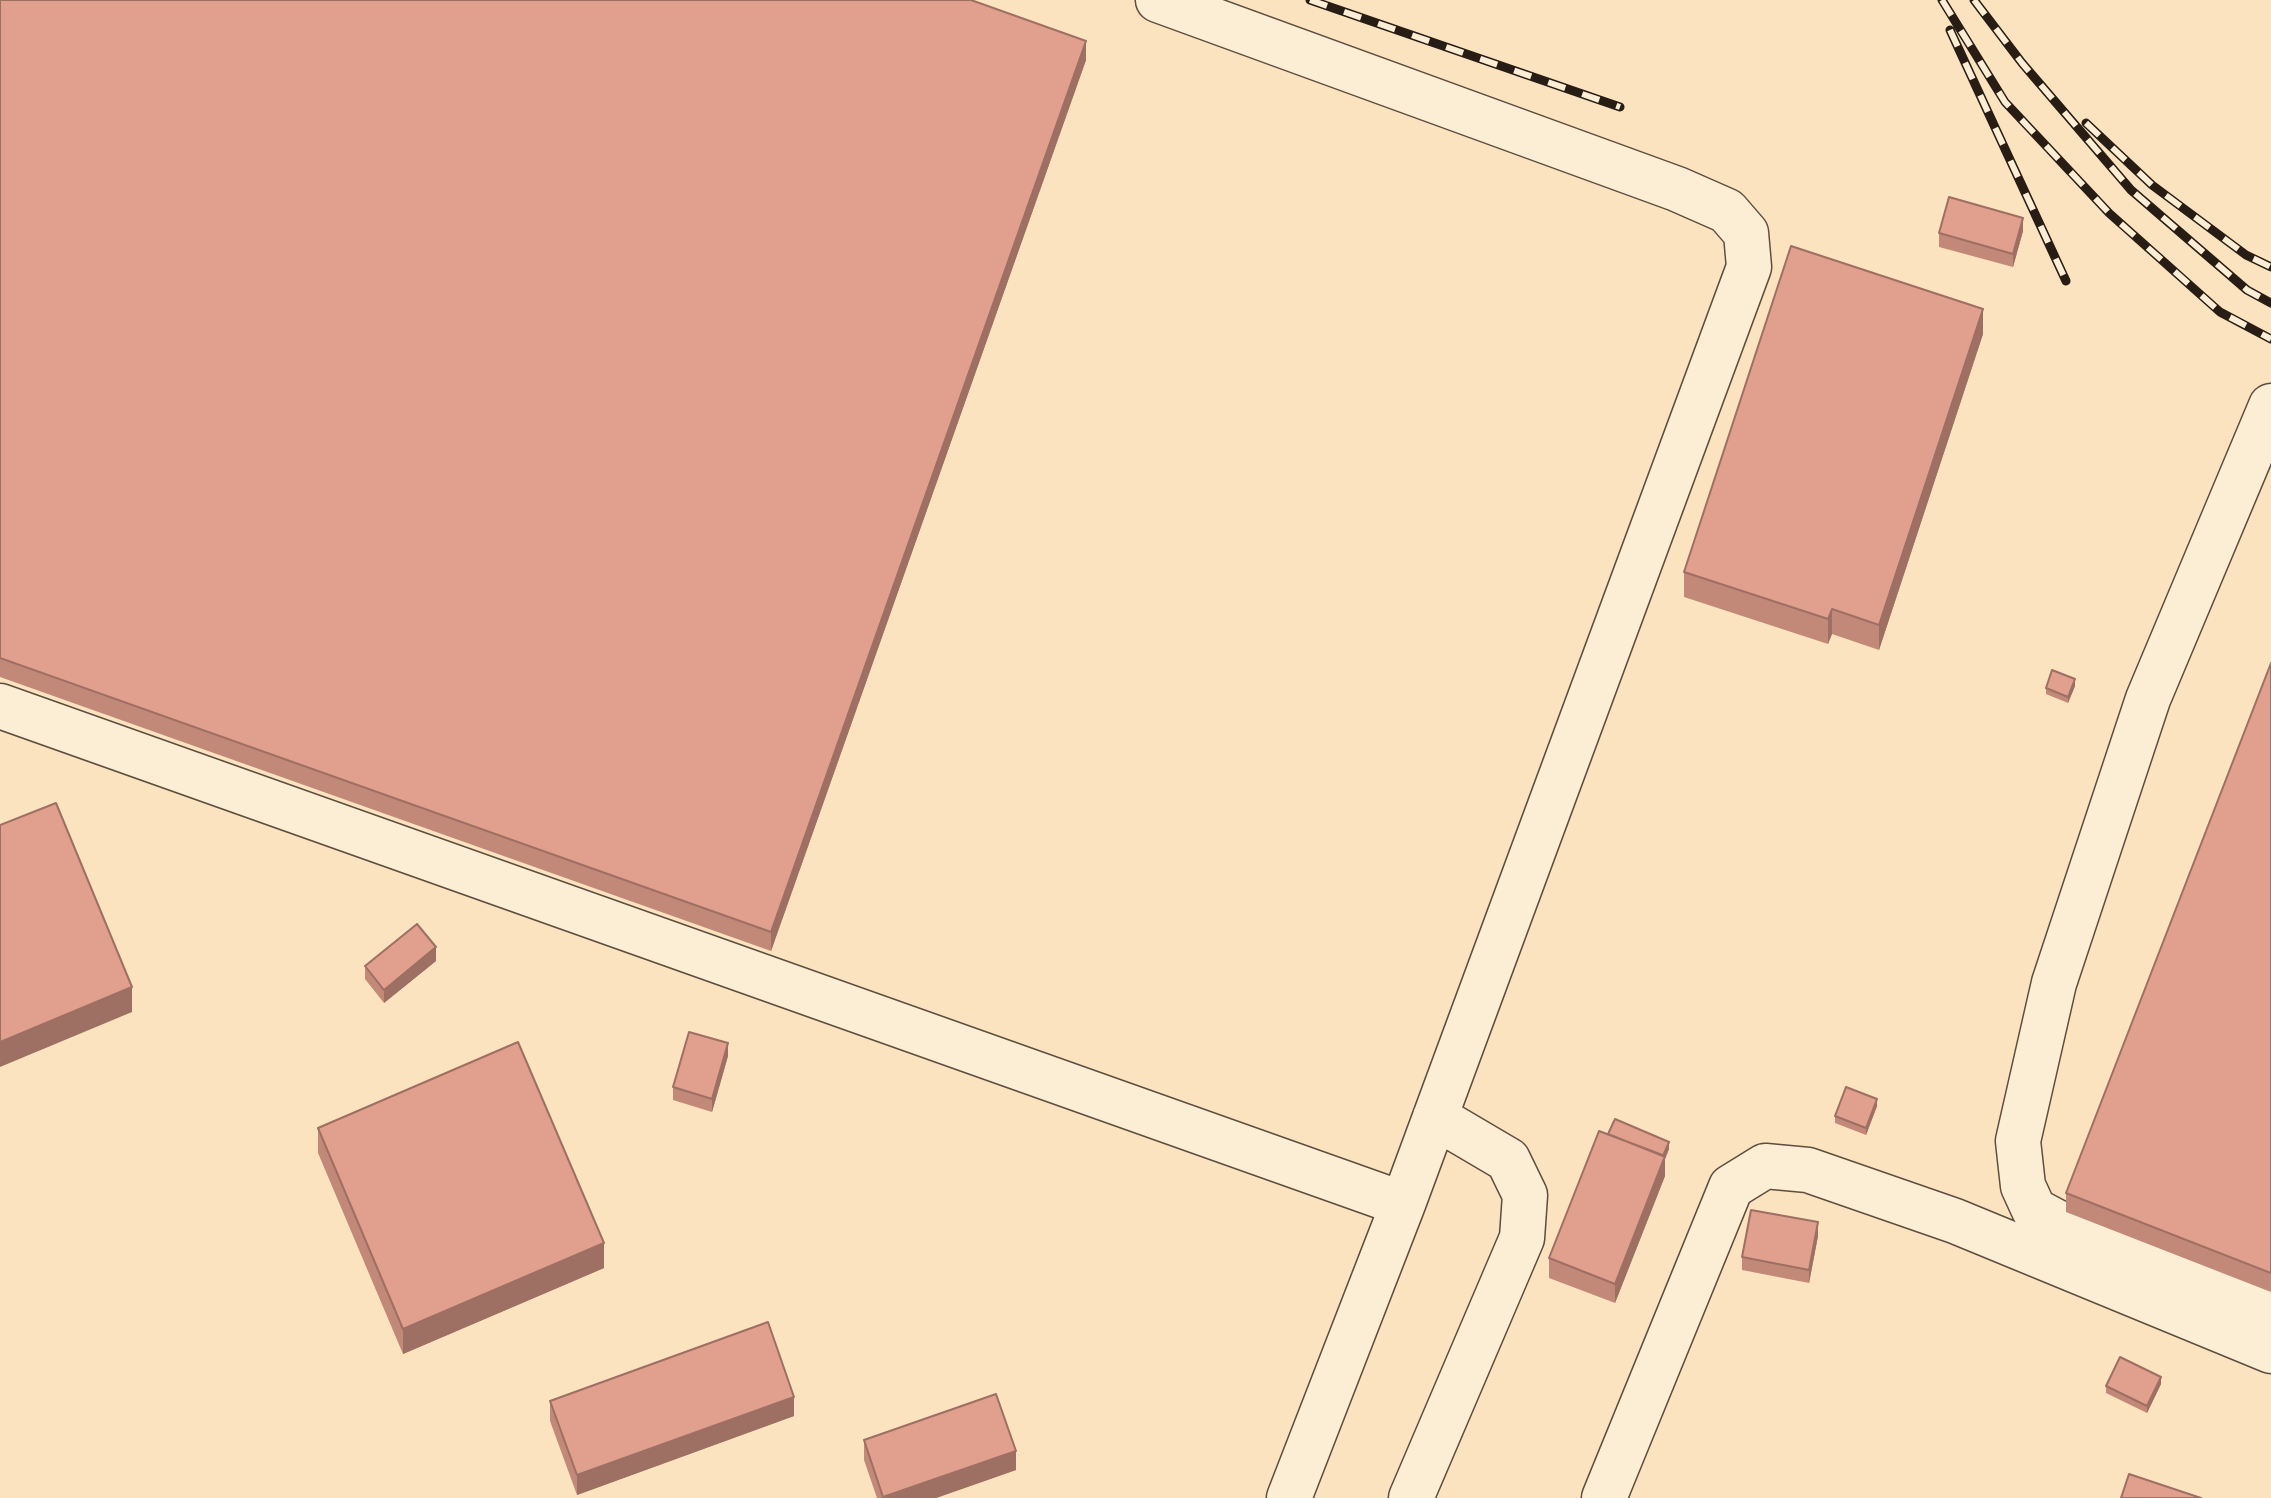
<!DOCTYPE html>
<html>
<head>
<meta charset="utf-8">
<style>
  body { margin:0 }
  canvas { display:block; background:#fbe3bf }
</style>
</head>
<body>
<canvas width="2271" height="1498"></canvas>
<script>
const g = document.querySelector('canvas').getContext('2d');
g.lineJoin = 'round';
const shape = rows => new Path2D(rows.map(r => 'M' + r).join(''));
function stroke(path, color, width, dash) { g.strokeStyle = color; g.lineWidth = width; g.lineCap = dash ? 'butt' : 'round'; g.setLineDash(dash || []); g.stroke(path); }
function fill(path, color) { g.fillStyle = color; g.fill(path, 'evenodd'); }
const minor = shape([
  [1158,0,1677,189,1727,211,1746,233,1749,267,1403,1204,1289,1498],
  [2271,406,2148,699,2054,983,2018,1141,2023,1186,2034,1210,2096,1243,2271,1312],
  [0,706,1403,1204],
  [1411,1498,1522,1238,1525,1195,1508,1160,1435,1117],
  [1604,1498,1731,1187,1765,1166,1808,1170,1955,1221,2271,1351]
]);
stroke(minor, '#5d4e3f', 47);
stroke(minor, '#fcedd5', 44);
const rail = shape([
  [1310,0,1620,107],
  [1942,0,2005,102,2109,213,2220,312,2271,339],
  [1974,0,2022,63,2131,190,2247,290,2271,303],
  [1950,30,2066,281],
  [2086,123,2152,185,2246,255,2271,267]
]);
stroke(rail, '#281d14', 9);
stroke(rail, '#fcedd5', 6, [18]);
fill(shape([
  [0,0,1086,60,771,951,0,677],
  [2023,231,2013,267,1939,247,1939,233],
  [1983,334,1879,650,1832,634,1828,644,1684,597,1684,572],
  [2271,663,2271,1292,2066,1212,2066,1193],
  [2075,686,2068,703,2046,694,2046,688],
  [436,961,384,1003,365,979,365,966],
  [728,1056,712,1112,673,1100,673,1087],
  [1877,1106,1866,1135,1835,1123,1835,1116],
  [318,1128,604,1268,403,1354,318,1153],
  [1608,1134,1669,1149,1665,1159,1665,1176,1615,1303,1549,1278,1549,1258],
  [1818,1236,1809,1283,1742,1270,1742,1257],
  [2161,1384,2147,1413,2106,1393,2106,1386],
  [550,1401,794,1416,577,1495,550,1421],
  [864,1440,1016,1470,936,1498,877,1498,864,1460]
]), '#c28979');
fill(shape([
  [1086,41,1086,60,771,951,771,932],
  [2023,218,2023,231,2013,267,2013,254],
  [1983,309,1983,334,1879,650,1879,625],
  [1832,609,1832,634,1828,644,1828,619],
  [2075,679,2075,686,2068,703,2068,697],
  [436,947,436,961,384,1003,384,990],
  [132,987,132,1012,0,1067,0,1042],
  [728,1043,728,1056,712,1112,712,1099],
  [1877,1099,1877,1106,1866,1135,1866,1128],
  [1669,1142,1669,1149,1665,1159,1665,1176,1615,1303,1615,1284],
  [1818,1222,1818,1236,1809,1283,1809,1270],
  [604,1243,604,1268,403,1354,403,1329],
  [2161,1377,2161,1384,2147,1413,2147,1406],
  [794,1397,794,1416,577,1495,577,1475],
  [1016,1451,1016,1470,936,1498,883,1498]
]), '#9e6f63');
const building = shape([
  [0,0,971,0,1086,41,771,932,0,658,0,0],
  [1949,197,2023,218,2013,254,1939,233,1949,197],
  [1791,246,1983,309,1879,625,1832,609,1828,619,1684,572,1791,246],
  [2271,663,2271,1273,2066,1193,2271,663],
  [2052,670,2075,679,2068,697,2046,688,2052,670],
  [56,803,132,987,0,1042,0,825,56,803],
  [417,924,436,947,384,990,365,966,417,924],
  [689,1032,728,1043,712,1099,673,1087,689,1032],
  [518,1042,604,1243,403,1329,318,1128,518,1042],
  [1846,1087,1877,1099,1866,1128,1835,1116,1846,1087],
  [1615,1119,1669,1142,1663,1156,1608,1134,1615,1119],
  [1599,1131,1665,1156,1615,1284,1549,1258,1599,1131],
  [1751,1210,1818,1222,1809,1270,1742,1257,1751,1210],
  [768,1322,794,1397,577,1475,550,1401,768,1322],
  [2120,1357,2161,1377,2147,1406,2106,1386,2120,1357],
  [996,1394,1016,1451,883,1497,864,1440,996,1394],
  [2129,1474,2201,1498,2121,1498,2129,1474]
]);
fill(building, '#e19f8d');
stroke(building, '#9e6f63', 2);
</script>
</body>
</html>
